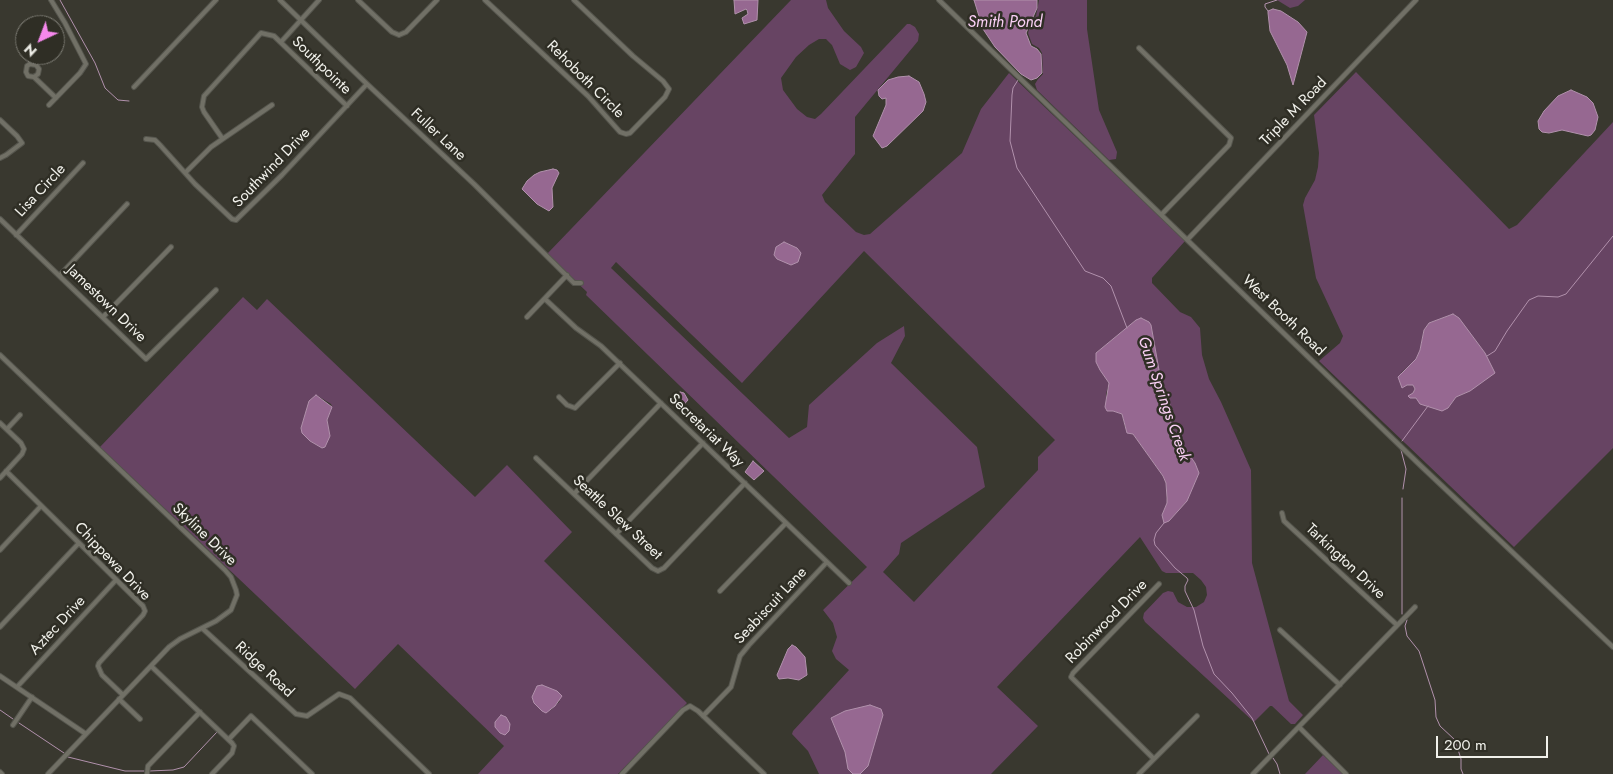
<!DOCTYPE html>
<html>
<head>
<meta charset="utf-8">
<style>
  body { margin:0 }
  #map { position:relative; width:1613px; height:774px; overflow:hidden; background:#39382f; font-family:Jost,sans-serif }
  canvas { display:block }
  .north { position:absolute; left:15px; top:15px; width:50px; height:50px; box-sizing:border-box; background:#2f2e25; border:1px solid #7d7c74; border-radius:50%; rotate:223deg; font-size:14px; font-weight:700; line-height:20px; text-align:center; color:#f1f1eb }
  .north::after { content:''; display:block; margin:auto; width:18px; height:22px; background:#f688ed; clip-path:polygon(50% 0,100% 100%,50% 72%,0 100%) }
  .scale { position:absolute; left:1436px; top:736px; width:112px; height:22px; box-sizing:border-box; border:2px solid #f1f1eb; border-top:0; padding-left:6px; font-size:15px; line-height:18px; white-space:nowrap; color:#f1f1eb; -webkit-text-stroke:4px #2f2e25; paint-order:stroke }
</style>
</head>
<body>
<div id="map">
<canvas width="1613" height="774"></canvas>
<div class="north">N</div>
<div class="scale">200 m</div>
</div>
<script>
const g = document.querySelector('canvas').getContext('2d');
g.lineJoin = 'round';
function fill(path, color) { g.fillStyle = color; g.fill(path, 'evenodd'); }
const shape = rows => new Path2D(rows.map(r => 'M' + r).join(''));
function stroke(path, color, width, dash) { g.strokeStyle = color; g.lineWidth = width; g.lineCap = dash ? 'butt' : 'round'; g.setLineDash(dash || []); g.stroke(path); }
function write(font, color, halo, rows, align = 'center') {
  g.font = font + ' Jost,sans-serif'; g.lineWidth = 5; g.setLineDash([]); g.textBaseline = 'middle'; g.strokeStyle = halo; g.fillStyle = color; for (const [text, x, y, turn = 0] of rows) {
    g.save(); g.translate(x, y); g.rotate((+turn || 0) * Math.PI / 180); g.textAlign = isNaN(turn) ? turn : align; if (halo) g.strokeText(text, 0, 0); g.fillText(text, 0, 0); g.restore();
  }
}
fill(shape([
  [791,0,826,0,828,8,844,31,861,47,864,53,856,67,850,70,840,64,832,45,826,39,819,39,809,45,796,57,781,78,783,90,797,109,807,117,815,119,821,114,907,24,910,24,915,27,919,34,918,41,855,117,855,154,822,195,825,202,856,232,864,235,870,234,962,153,981,109,1009,73,1185,241,1152,278,1152,283,1180,312,1191,317,1200,328,1202,355,1209,379,1221,402,1251,470,1252,563,1289,701,1303,715,1295,724,1291,724,1272,706,1270,706,1254,722,1145,622,1143,618,1144,613,1163,593,1168,591,1173,592,1178,602,1187,607,1196,607,1204,602,1207,595,1206,587,1201,580,1193,573,1166,573,1162,571,1140,537,997,687,1038,726,991,774,819,774,808,751,792,734,793,731,849,670,836,659,832,651,837,637,833,623,823,610,867,567,586,295,587,292,547,254],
  [864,251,1055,440,1038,457,1038,470,914,602,883,572,899,554,901,543,985,487,977,447,891,363,905,336,904,326,877,343,809,405,807,427,789,438,611,268,616,262,742,383],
  [1136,320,1151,325,1162,387,1172,412,1170,420,1174,433,1195,463,1187,501,1169,521,1162,516,1167,503,1166,483,1163,476,1133,434,1125,427,1122,414,1113,411,1107,411,1106,394,1109,383,1096,353],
  [1039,0,1087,0,1087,29,1099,110,1117,152,1116,159,1109,160,1037,90,1035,84,1038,79,1043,74,1042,53,1039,48,1032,44,1028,33,1031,23,1036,16],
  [1277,0,1305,0,1298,6,1290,8],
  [1356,72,1509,229,1517,225,1613,122,1613,448,1514,547,1319,361,1340,343,1343,336,1316,278,1303,205,1305,198,1315,180,1318,167,1319,153,1314,115],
  [1453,314,1459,319,1485,353,1470,391,1456,397,1448,408,1416,398,1413,393,1415,389,1413,385,1407,385,1401,373,1416,359,1420,350,1424,330,1429,323],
  [243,297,257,310,267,299,475,497,507,465,572,532,544,561,687,703,618,774,478,774,504,746,398,644,355,689,100,447],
  [316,395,331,404,332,407,327,420,330,436,322,448,310,441,301,428,309,401],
  [532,697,560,701,551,710,542,711,534,703],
  [1323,755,1343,774,1305,774]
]), '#674463');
const water = shape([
  [734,0,758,0,757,20,744,24,742,18,748,14,747,10,746,9,735,14,734,0],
  [974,0,1037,0,1037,8,1026,33,1031,46,1037,49,1041,54,1042,73,1037,78,1031,80,1021,74,995,47,983,29,974,0],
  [1273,9,1281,11,1298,22,1307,32,1293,85,1287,65,1270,31,1268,13,1268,11,1273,9],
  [909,76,919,82,924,94,926,102,923,111,887,146,882,148,873,136,886,105,886,98,882,99,879,96,878,90,888,80,898,77,909,76],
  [1571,90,1587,97,1593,103,1598,117,1595,130,1591,135,1588,136,1562,130,1549,133,1542,132,1539,129,1538,121,1544,111,1558,96,1571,90],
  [553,169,557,170,559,173,552,188,553,207,549,211,537,204,522,189,527,181,534,175,540,172,553,169],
  [784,242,797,248,801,253,798,262,791,265,777,259,774,255,776,247,784,242],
  [1453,314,1459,318,1485,353,1495,373,1470,391,1456,397,1448,408,1442,411,1420,404,1416,398,1410,398,1408,396,1413,393,1415,389,1413,385,1407,385,1402,388,1398,377,1416,359,1420,350,1424,330,1429,323,1453,314],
  [1141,318,1149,322,1151,325,1162,387,1173,412,1170,420,1174,433,1195,463,1199,473,1187,501,1169,521,1164,523,1162,515,1167,503,1167,498,1166,483,1163,476,1133,434,1127,433,1122,414,1113,411,1107,411,1105,407,1109,383,1100,370,1096,362,1096,353,1136,320,1141,318],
  [680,392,684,393,688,400,679,410,671,401,680,392],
  [316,395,332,407,327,420,330,436,325,447,322,448,310,441,302,433,301,428,309,401,316,395],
  [753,461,764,471,754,480,745,472,753,461],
  [792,645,796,647,805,657,807,675,799,680,788,678,779,679,777,675,788,649,792,645],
  [542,685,557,691,562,696,555,706,546,713,542,711,534,703,532,697,537,686,542,685],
  [870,705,881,709,883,715,868,766,860,774,853,774,848,769,845,752,831,718,845,711,870,705],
  [501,715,506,717,510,724,509,731,505,735,500,733,495,727,495,722,501,715]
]);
fill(water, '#966891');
stroke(water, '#b191ac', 1);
stroke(shape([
  [60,0,95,63,105,88,118,100,129,101],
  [1268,11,1265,7,1265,4,1277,0],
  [1018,80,1013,88,1012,95,1010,141,1017,168,1085,271,1103,278,1111,286,1127,328],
  [1487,356,1495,351,1507,331,1529,300,1538,296,1558,297,1566,294,1613,236],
  [1402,441,1428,406],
  [1401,450,1406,469,1403,489],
  [1402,498,1402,614],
  [1164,523,1156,533,1154,540,1155,545,1175,568,1187,578,1188,580,1185,586,1185,591,1194,610,1203,646,1214,674,1232,693,1252,718,1269,754],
  [1407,620,1405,626,1407,636,1419,651,1435,700,1436,717,1440,726,1455,740,1461,759,1461,769,1463,774],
  [0,710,13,719],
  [19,723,64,753],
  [68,757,125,771,144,771],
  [1273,758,1277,764,1280,774],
  [149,771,173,770,184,767,217,732]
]), '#b191ac', 1);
const minor = shape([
  [280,0,367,84,474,184,574,283,581,283],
  [358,0,392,32,399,35,406,32,437,0],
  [485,0,588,96,620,132,626,134,630,133,665,97,669,89,663,81,633,56,574,0],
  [939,0,1421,466,1613,647],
  [281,42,319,0],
  [1139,48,1231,138,1229,145,1162,214],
  [34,77,28,76,26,72,27,66,30,64,36,65,39,69,38,74,34,77,56,98],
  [134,87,216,0],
  [49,105,80,73,86,64,65,23,51,0],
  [0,120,17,136,22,143,6,155,0,158],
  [222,138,204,112,202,107,204,96,261,33,274,36,347,106],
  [146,139,155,140,160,145,195,184,232,219,236,220,282,175,367,84],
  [186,172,211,147,272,105],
  [0,219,146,359,216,290],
  [16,235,83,163],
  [1188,239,1416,0],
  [60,275,127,204],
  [545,299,576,328,601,346,849,583],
  [103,317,171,247],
  [527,317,567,275],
  [0,355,225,570,231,577,236,590,237,595,231,610,216,621,180,639,169,647,48,774],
  [559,397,567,405,575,408,620,363],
  [0,423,21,443,24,449,22,454,0,478],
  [7,429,20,415],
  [536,458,652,568,658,571,664,568,745,483],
  [6,471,143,606,145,611,143,615,99,663,98,666,102,675,123,695],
  [574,494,661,403],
  [1282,513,1284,521,1397,625],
  [616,534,703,443],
  [0,550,41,506],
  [720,591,786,523],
  [0,627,79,543],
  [202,628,296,714,307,716,339,694,350,698,429,774],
  [1280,630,1340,685],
  [151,666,232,743,234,746,232,753,212,774],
  [0,676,86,734],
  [17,687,116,580],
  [119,699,140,719],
  [703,716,731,687,740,656,749,645,827,562],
  [13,725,32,697],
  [1299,727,1346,774],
  [229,739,251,716,312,774],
  [1154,759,1071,677,1073,673,1159,584],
  [0,772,2,774],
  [147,774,148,766,200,712],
  [622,774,683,710,690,706,698,711,764,774],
  [1139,774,1197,716],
  [1253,774,1415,607]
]);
stroke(minor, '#56564e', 6);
stroke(minor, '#717066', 4);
write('15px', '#f1f1eb', '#2f2e25', [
  ["Southpointe",321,66,44],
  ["Rehoboth Circle",585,80,45],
  ["Triple M Road",1294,112,-46],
  ["Fuller Lane",438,135,43],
  ["Southwind Drive",272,168,-46],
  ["Lisa Circle",41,191,-47],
  ["Jamestown Drive",106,304,44],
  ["West Booth Road",1283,316,44],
  ["Secretariat Way",706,431,44],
  ["Seattle Slew Street",617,518,43],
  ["Skyline Drive",204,535,44],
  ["Chippewa Drive",112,562,46],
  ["Tarkington Drive",1345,562,43],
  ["Seabiscuit Lane",771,606,-47],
  ["Robinwood Drive",1107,622,-46],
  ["Aztec Drive",58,626,-47],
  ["Ridge Road",264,670,43]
]);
write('italic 16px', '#fad0f5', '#2f2e25', [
  ["Smith Pond",1005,23],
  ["Gum Springs Creek",1163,399,71]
]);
</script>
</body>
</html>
